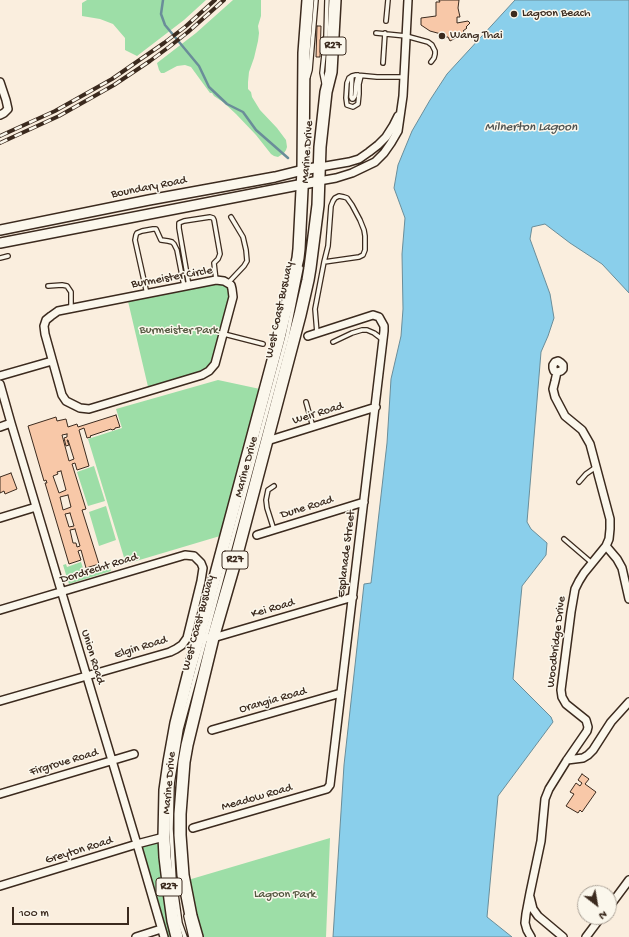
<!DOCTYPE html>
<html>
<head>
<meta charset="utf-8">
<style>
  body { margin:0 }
  #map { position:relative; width:629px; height:937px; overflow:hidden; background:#faeede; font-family:"Gochi Hand",sans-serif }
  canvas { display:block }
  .north { position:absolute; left:577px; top:885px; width:40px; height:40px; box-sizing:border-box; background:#fbf7ec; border:1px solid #aea59a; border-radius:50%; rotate:149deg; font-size:11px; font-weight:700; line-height:16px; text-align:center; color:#3b2a1e }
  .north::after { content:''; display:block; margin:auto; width:14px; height:18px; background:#3b2a1e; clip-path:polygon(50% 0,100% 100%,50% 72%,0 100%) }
  .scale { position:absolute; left:12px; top:907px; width:117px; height:18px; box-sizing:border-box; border:2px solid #3b2a1e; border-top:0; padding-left:5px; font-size:12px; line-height:14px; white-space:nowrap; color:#3b2a1e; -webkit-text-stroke:3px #fbf7ec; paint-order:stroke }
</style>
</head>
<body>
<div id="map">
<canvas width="629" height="937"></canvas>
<div class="north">N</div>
<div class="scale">100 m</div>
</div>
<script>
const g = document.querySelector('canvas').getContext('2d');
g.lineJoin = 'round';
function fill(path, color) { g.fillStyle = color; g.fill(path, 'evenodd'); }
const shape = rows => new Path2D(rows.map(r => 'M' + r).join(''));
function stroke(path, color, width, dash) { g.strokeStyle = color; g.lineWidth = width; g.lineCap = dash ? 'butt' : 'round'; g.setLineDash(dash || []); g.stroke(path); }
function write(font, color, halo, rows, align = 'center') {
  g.font = font + ' "Gochi Hand",sans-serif'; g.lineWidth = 3; g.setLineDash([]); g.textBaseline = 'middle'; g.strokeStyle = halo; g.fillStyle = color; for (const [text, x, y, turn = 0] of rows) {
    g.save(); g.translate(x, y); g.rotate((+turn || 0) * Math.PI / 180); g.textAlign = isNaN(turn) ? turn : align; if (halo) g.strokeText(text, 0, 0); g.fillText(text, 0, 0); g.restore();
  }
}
fill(shape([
  [87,0,206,0,184,20,137,56,125,50,125,38,113,24,100,19,82,16,82,3],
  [233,0,261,0,261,16,258,26,259,33,258,41,254,58,249,72,248,82,248,89,251,92,252,97,260,110,277,128,286,140,287,147,286,150,284,153,278,157,274,156,271,154,256,135,236,114,223,102,214,96,212,93,210,93,191,67,185,65,177,66,164,73,161,73,159,70,157,63,196,33],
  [216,280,228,283,233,297,209,371,149,391,127,297],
  [218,380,260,389,220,536,126,564,88,439,122,428,116,409],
  [94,466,105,501,88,506,77,472],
  [106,506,116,540,99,546,89,512],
  [81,562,84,571,109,564,111,571,69,584,63,565,66,564,67,567],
  [164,837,177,937,164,937,137,844],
  [330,838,326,937,201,937,188,880]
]), '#9ddea7');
const water = shape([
  [515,0,629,0,629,293,602,264,570,243,545,224,532,227,530,239,550,294,554,318,548,336,541,352,527,522,531,529,547,543,546,555,522,586,513,679,551,717,553,722,498,796,487,917,512,937,333,937,344,765,364,584,371,583,387,443,391,379,401,336,403,309,402,254,405,218,394,188,398,165,412,131,430,100,447,74,515,0]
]);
fill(water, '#8acfeb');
stroke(water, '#6a8d99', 1);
stroke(shape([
  [163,0,161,14,165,25,199,66,209,87,227,104,243,112,256,130,288,158]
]), '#6a8d99', 2.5);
const building = shape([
  [439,0,459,0,458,8,460,17,457,17,457,23,468,21,470,23,466,27,467,28,463,31,465,33,450,41,448,37,441,37,441,34,430,31,421,25,421,18,436,16,436,2,440,2,439,0],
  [317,26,321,26,320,57,316,57,317,26],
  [116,415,120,427,115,428,115,429,112,430,111,429,90,436,91,437,87,438,84,428,79,430,89,466,77,470,75,463,72,464,86,509,82,510,99,564,86,568,81,550,78,551,81,560,69,564,45,483,47,483,46,480,44,481,28,426,56,417,57,421,66,419,68,427,77,424,78,427,116,415],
  [67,434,67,437,64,438,66,446,69,445,67,440,68,440,74,459,69,461,62,435,67,434],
  [61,471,66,490,59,493,53,476,58,474,57,472,61,471],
  [68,495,71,507,63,510,60,497,68,495],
  [70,513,74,526,69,527,65,514,70,513],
  [75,529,80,546,77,547,76,543,73,543,70,530,75,529],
  [11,473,17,489,5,494,4,491,0,493,0,477,11,473],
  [582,774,589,779,585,784,596,792,582,812,580,810,578,813,566,806,574,794,570,792,576,783,580,786,582,783,578,780,582,774]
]);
fill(building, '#f8c8a8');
stroke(building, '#3b2a1e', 1);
const lane = shape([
  [386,21,388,0],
  [376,33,406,36,428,42,432,45,435,51,435,54,434,58,431,62],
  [383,63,385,33],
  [352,76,351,97,352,99,353,99,355,96,356,84,358,75],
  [361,76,359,84,359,94,358,104,353,107,347,105,346,98,347,83,349,78,352,76,356,75,377,77,404,77],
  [308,77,310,70,316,0],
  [324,83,322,73,326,36,327,0],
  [0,258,8,256],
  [228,283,244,266,247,261,246,250,243,237,231,217],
  [48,286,62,285,67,286,71,292,71,308],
  [189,286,179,228,179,223,184,221,210,217,213,218,214,220,220,254,218,259,214,263,216,280],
  [147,294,135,240,136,235,137,233,142,231,153,229,156,229,161,240,168,241,172,242,174,244,177,250,184,286],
  [317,333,315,309,324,262,328,246,331,206,333,201,335,198,339,196,344,197,347,198,352,205,360,220,364,230,365,236,365,250,363,255,359,257,324,262],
  [224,334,263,344],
  [333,342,352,333,362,330,367,330,374,333,382,339],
  [306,402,313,427],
  [579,482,586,474,596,467],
  [274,530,267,508,266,500,268,490,274,486],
  [564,539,592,563],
  [186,916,191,937],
  [185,937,180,923,174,880,171,829,172,784,181,729,287,337,301,268]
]);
const street = shape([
  [0,82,6,100,8,109,4,113,0,115],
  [320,167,349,162,359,159,369,152,378,145,386,137,393,126,398,116],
  [319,181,336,178,352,173,375,162,384,153,391,143,398,131,403,96,408,0],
  [216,280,224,281,231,285,232,289,233,297,215,364,209,371,202,375,89,409,80,408,66,401,62,395,45,334,44,326,46,320,51,316,58,311,216,280],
  [0,376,52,361],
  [0,384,11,423,137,844,164,937],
  [0,427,11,423],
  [267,441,376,407],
  [0,518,36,507],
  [257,535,364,502],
  [606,546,617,559,622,568,629,599],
  [0,610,185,555,194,556,201,563,203,568,201,581,187,638,182,645,176,649,170,652,0,701],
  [199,637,213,638,353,597],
  [212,730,341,693],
  [567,760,583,758,588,755,593,750,611,722,629,702],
  [0,794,134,754],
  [193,828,320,791,327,789,330,785,384,331,384,326,379,317,373,315,308,336],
  [0,886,137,844,164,837],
  [530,897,533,909,538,916,563,937],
  [609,907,629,880],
  [136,937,161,929],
  [531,937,527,930,525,923,526,914,530,893,541,841,545,799,549,789,567,760,587,731,588,727,586,720,566,704,562,697,561,690,571,612,575,589,579,581,584,573,606,546,609,539,610,529,610,519,590,444,582,430,565,416,555,397,553,389,555,381,557,372,561,371,563,369,563,365,561,363,558,361,555,362,553,365,553,368,554,371,557,372],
  [586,937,601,917]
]);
const secondary = shape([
  [0,230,149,200,275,177,303,170,320,167],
  [0,243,319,181]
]);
const primary = shape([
  [177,937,173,921,170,899,165,857,164,837,165,790,169,762,176,723,190,668,199,637,279,338,298,258,299,249,303,170,304,53,308,0],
  [197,937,191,916,183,875,180,835,180,814,184,762,187,745,213,638,233,569,300,315,308,280,310,268,318,205,320,147,326,92,331,72,335,0]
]);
stroke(lane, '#3b2a1e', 6);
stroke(street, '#3b2a1e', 10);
stroke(secondary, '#3b2a1e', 12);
stroke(primary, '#3b2a1e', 14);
stroke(lane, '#fbf7ec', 3.5);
stroke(street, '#fbf7ec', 7);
stroke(secondary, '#fbf7ec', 9);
stroke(primary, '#fbf7ec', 11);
const rail = shape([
  [0,136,55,111,112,79,164,43,185,27,215,0],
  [0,143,59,116,114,85,150,61,169,47,188,32,224,0]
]);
stroke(rail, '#3b2a1e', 4);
stroke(rail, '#fbf7ec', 2.5, [8]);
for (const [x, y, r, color] of [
  [514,14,4,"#3b2a1e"],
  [442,36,4,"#3b2a1e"]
]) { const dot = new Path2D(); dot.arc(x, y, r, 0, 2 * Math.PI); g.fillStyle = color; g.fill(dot); stroke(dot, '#fbf7ec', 1.5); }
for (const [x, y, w] of [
  [333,46,26],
  [235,560,26],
  [169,887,26]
]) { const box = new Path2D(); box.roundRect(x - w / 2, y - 9, w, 18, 3); g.fillStyle = '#fbf7ec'; g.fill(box); stroke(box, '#3b2a1e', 1); }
write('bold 11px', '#3b2a1e', null, [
  ["R27",333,46],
  ["R27",235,560],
  ["R27",169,887]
]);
write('12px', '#3b2a1e', '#fbf7ec', [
  ["Lagoon Beach",522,14],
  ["Wang Thai",450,36]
], 'left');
write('12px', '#3b2a1e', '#fbf7ec', [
  ["Marine Drive",308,152,-86],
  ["Boundary Road",149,188,-11],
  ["Burmeister Circle",172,278,-10],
  ["West Coast Busway",280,310,-78],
  ["Weir Road",318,414,-17],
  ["Marine Drive",247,467,-75],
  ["Dune Road",307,508,-17],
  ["Esplanade Street",347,554,-83],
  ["Dordrecht Road",99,569,-17],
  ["Kei Road",273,609,-16],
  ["West Coast Busway",199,623,-75],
  ["Woodbridge Drive",557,642,-83],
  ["Elgin Road",141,648,-17],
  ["Union Road",92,657,73],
  ["Orangia Road",273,701,-16],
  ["Firgrove Road",64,763,-17],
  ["Marine Drive",170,783,-85],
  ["Meadow Road",257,798,-16],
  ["Greyton Road",79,851,-17]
]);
write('12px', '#545740', '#fbf7ec', [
  ["Burmeister Park",179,331],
  ["Lagoon Park",285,895]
]);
write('italic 13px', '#4f5351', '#fbf7ec', [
  ["Milnerton Lagoon",531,128]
]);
</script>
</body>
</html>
